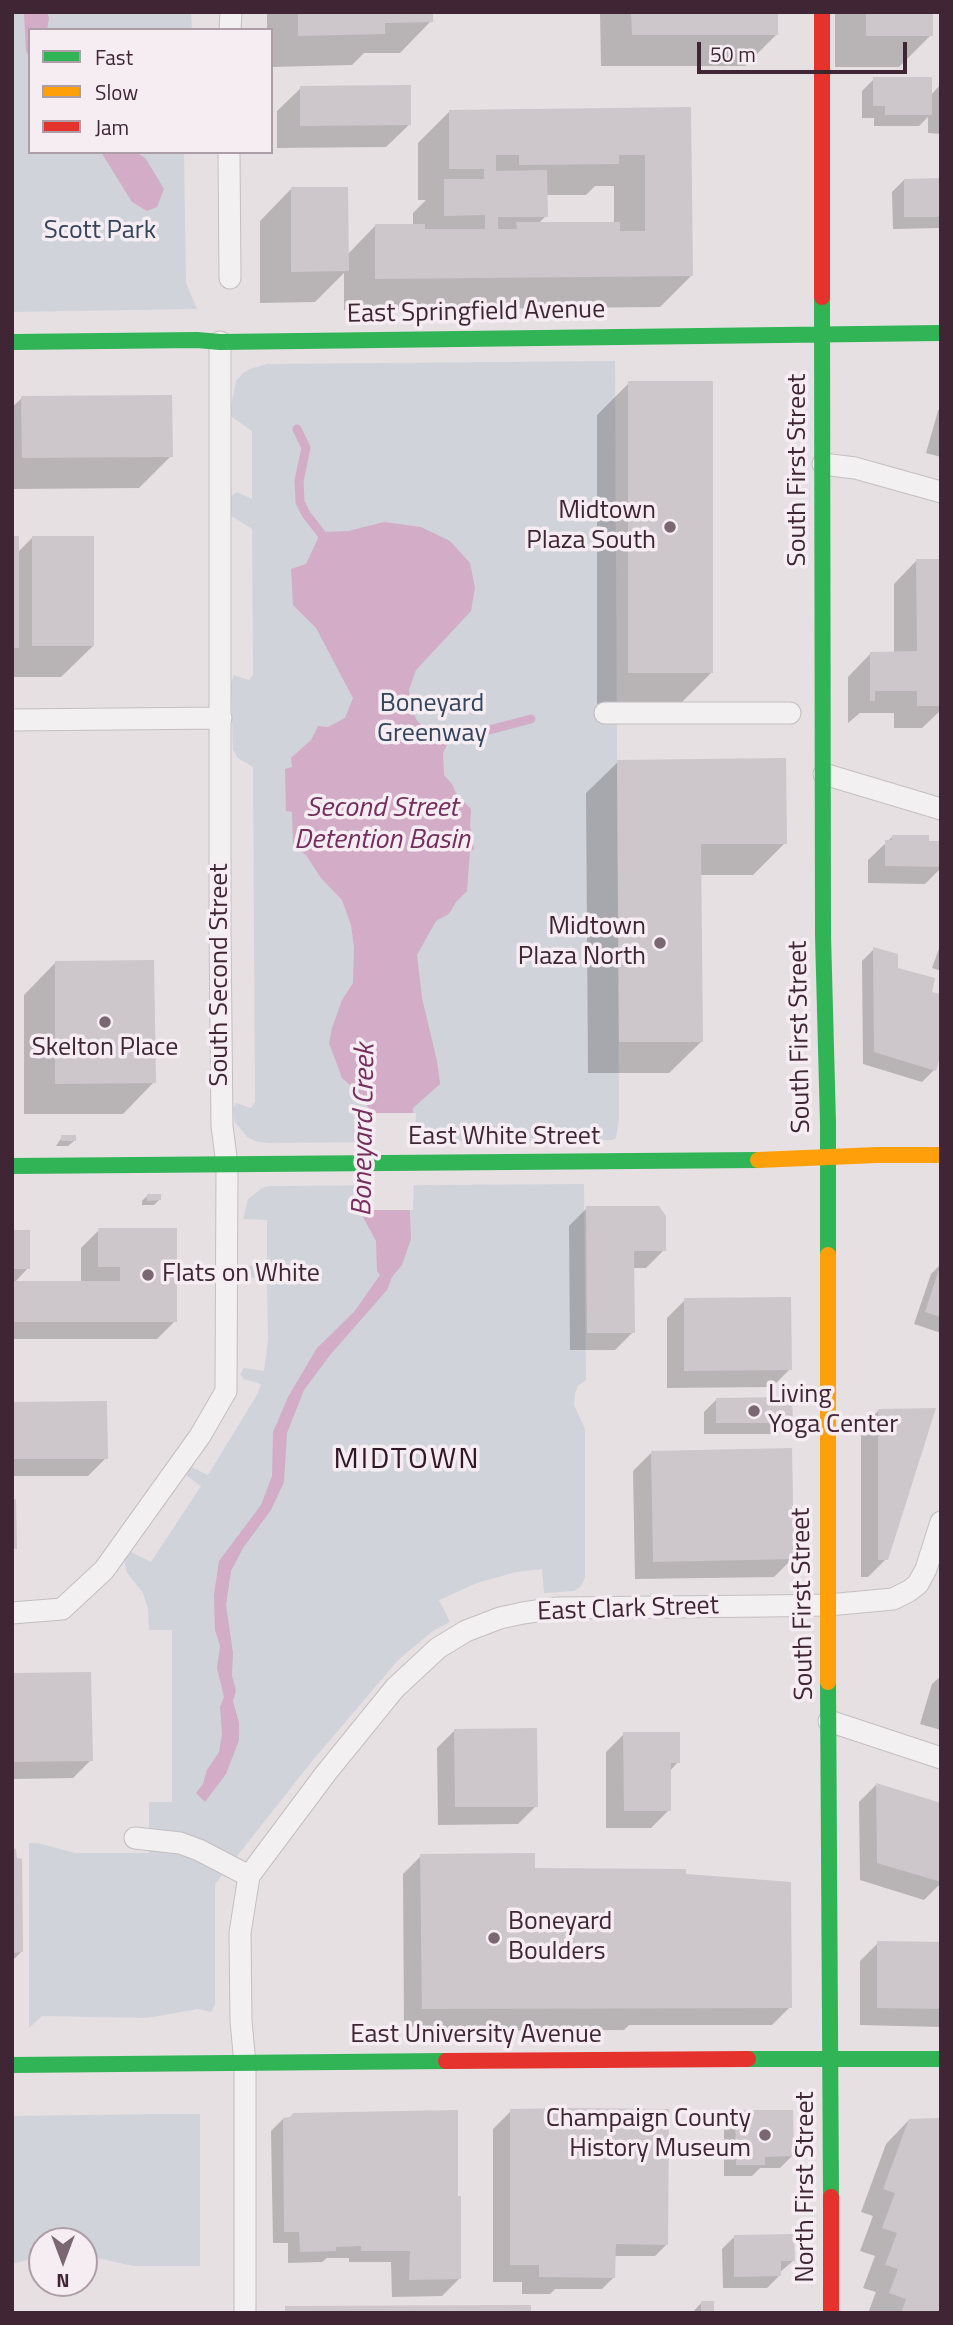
<!DOCTYPE html>
<html>
<head>
<meta charset="utf-8">
<style>
  body { margin:0 }
  #map { position:relative; width:953px; height:2325px; overflow:hidden; background:#e6e0e3; font-family:"Titillium Web",sans-serif }
  canvas { display:block }
  .frame { position:absolute; inset:0; border:14px solid #402635; pointer-events:none }
  .legend { position:absolute; left:28px; top:28px; width:245px; height:126px; box-sizing:border-box; background:#f6edf3; border:2px solid #ad9da7; margin:0; padding:9px 12px; list-style:none; font-size:21px; color:#402635 }
  .legend li { display:flex; align-items:center; gap:14px; height:35px }
  .legend b { width:35px; border:2px solid #ad9da7 }
  .north { position:absolute; left:28px; top:2227px; width:70px; height:70px; box-sizing:border-box; background:#f6edf3; border:2px solid #ad9da7; border-radius:50%; rotate:180deg; font-size:19px; font-weight:700; line-height:28px; text-align:center; color:#402635 }
  .north::after { content:''; display:block; margin:auto; width:24px; height:32px; background:#7a6772; clip-path:polygon(50% 0,100% 100%,50% 72%,0 100%) }
  .scale { position:absolute; left:697px; top:42px; width:210px; height:32px; box-sizing:border-box; border:4px solid #402635; border-top:0; padding-left:9px; font-size:21px; line-height:24px; white-space:nowrap; color:#402635; -webkit-text-stroke:5px #f6edf3; paint-order:stroke }
</style>
</head>
<body>
<div id="map">
<canvas width="953" height="2325"></canvas>
<div class="frame"></div>
<ul class="legend">
<li><b style="height:9px;background:#30b455"></b>Fast</li>
<li><b style="height:9px;background:#ff9f0a"></b>Slow</li>
<li><b style="height:9px;background:#e5322d"></b>Jam</li>
</ul>
<div class="north">N</div>
<div class="scale">50 m</div>
</div>
<script>
const g = document.querySelector('canvas').getContext('2d');
g.lineJoin = 'round';
function fill(path, color) { g.fillStyle = color; g.fill(path, 'evenodd'); }
const shape = rows => new Path2D(rows.map(r => 'M' + r).join(''));
function stroke(path, color, width, dash) { g.strokeStyle = color; g.lineWidth = width; g.lineCap = dash ? 'butt' : 'round'; g.setLineDash(dash || []); g.stroke(path); }
function write(font, color, halo, rows, align = 'center') {
  g.font = font + ' "Titillium Web",sans-serif'; g.lineWidth = 7; g.setLineDash([]); g.textBaseline = 'middle'; g.strokeStyle = halo; g.fillStyle = color; for (const [text, x, y, turn = 0] of rows) {
    g.save(); g.translate(x, y); g.rotate((+turn || 0) * Math.PI / 180); g.textAlign = isNaN(turn) ? turn : align; if (halo) g.strokeText(text, 0, 0); g.fillText(text, 0, 0); g.restore();
  }
}
fill(shape([
  [12,12,191,12,192,30,30,30,30,152,184,152,186,283,197,309,12,312],
  [615,361,619,1118,616,1138,612,1140,270,1143,258,1142,247,1137,235,1122,233,1109,236,1103,251,1108,255,1102,253,767,238,758,233,750,231,683,234,675,249,680,253,675,252,529,230,515,230,497,237,492,252,499,252,431,232,417,230,412,236,381,243,373,250,369,267,364],
  [584,1184,586,1380,578,1386,575,1394,574,1405,585,1429,585,1577,581,1586,574,1591,544,1593,542,1569,516,1572,477,1583,439,1600,450,1622,433,1631,399,1659,313,1760,215,1884,215,2005,211,2012,198,2009,147,2018,42,2016,29,2028,29,1843,38,1843,75,1853,149,1853,149,1802,172,1802,172,1630,149,1630,148,1609,143,1593,127,1573,124,1560,131,1552,151,1562,201,1486,183,1473,189,1466,208,1475,258,1393,261,1384,244,1379,240,1374,244,1368,264,1371,268,1340,267,1279,246,1277,243,1272,246,1266,267,1266,267,1220,243,1219,248,1199,262,1188,270,1186],
  [161,2114,200,2114,200,2266,133,2266,84,2255,84,2241,42,2241,42,2256,12,2264,12,2116]
]), '#d0d3da');
fill(shape([
  [24,12,47,12,49,18,47,30,30,30,30,59,26,51],
  [101,152,137,152,146,159,164,189,157,207,147,211,132,202],
  [384,522,421,527,450,541,470,563,475,588,471,611,416,670,409,690,412,710,417,721,429,731,451,733,453,743,447,745,443,753,444,775,452,784,457,795,471,809,470,825,474,850,470,850,467,891,456,902,449,914,436,921,417,955,422,998,437,1061,440,1084,413,1108,409,1192,411,1239,402,1265,392,1277,387,1290,330,1355,304,1390,287,1433,284,1482,271,1510,243,1548,231,1571,226,1605,233,1653,232,1676,236,1691,233,1701,239,1723,239,1740,226,1774,205,1802,196,1793,203,1784,207,1770,219,1752,222,1734,220,1707,224,1697,217,1668,220,1646,215,1630,214,1595,219,1561,261,1505,272,1476,273,1432,288,1397,317,1348,354,1312,380,1275,377,1271,376,1241,362,1215,370,1110,358,1092,342,1078,329,1043,332,1028,342,1000,353,983,354,947,351,925,342,900,321,878,306,855,293,846,292,812,286,811,285,769,292,767,291,758,311,740,318,726,328,727,345,718,353,698,316,628,293,605,291,569,306,564,321,532,348,531]
]), '#d3acc7');
fill(shape([
  [367,1113,416,1113,413,1210,359,1210]
]), '#e6e0e3');
fill(shape([
  [267,12,431,12,431,21,400,53,364,53,352,65,271,67,271,30,267,30],
  [600,12,777,12,777,34,745,66,601,66],
  [835,12,931,12,931,35,899,67,835,67],
  [874,79,931,95,941,84,941,134,928,133,928,117,919,126,874,126,874,118,862,118,862,91],
  [301,88,410,124,386,147,277,148,277,111],
  [690,109,692,275,660,307,344,310,344,273,315,302,260,303,260,221,291,189,347,255,375,226,413,226,413,213,426,200,418,200,418,143,449,112],
  [595,186,614,186,614,224,538,224,546,216,546,195,586,195],
  [904,180,941,180,941,228,893,229,892,192],
  [629,383,711,673,680,704,597,704,597,415],
  [22,398,171,456,139,488,12,489,12,407],
  [941,407,941,457,926,453,938,411],
  [12,538,17,553,32,538,93,646,61,677,12,677],
  [917,560,941,560,941,710,922,728,894,728,894,713,860,713,848,723,848,677,871,653,894,653,894,584],
  [618,762,785,843,753,875,700,875,701,1042,669,1073,588,1073,586,793],
  [892,837,941,843,941,868,925,884,868,883,868,860],
  [941,943,941,971,932,968],
  [874,949,930,993,941,1047,934,1070,922,1082,863,1064,862,961],
  [55,963,154,1082,123,1114,24,1114,24,995],
  [62,1137,74,1141,68,1146,56,1146],
  [147,1196,160,1199,154,1205,142,1205,142,1201],
  [587,1208,664,1250,646,1268,632,1268,633,1332,615,1350,570,1350,569,1226],
  [99,1230,175,1321,157,1339,12,1339,12,1231,28,1268,14,1283,81,1283,81,1248],
  [941,1264,941,1333,914,1324,931,1274],
  [685,1300,790,1369,772,1387,667,1388,667,1318],
  [716,1400,791,1422,779,1434,704,1434,704,1412],
  [12,1403,106,1458,88,1476,12,1476],
  [879,1410,886,1559,868,1577,861,1577,861,1428],
  [651,1453,792,1559,774,1577,635,1579,633,1471],
  [12,1675,91,1760,73,1778,12,1779],
  [941,1676,941,1730,920,1724,932,1684],
  [455,1730,536,1806,518,1824,438,1825,437,1748],
  [624,1734,678,1762,669,1772,669,1810,651,1828,606,1828,606,1752],
  [876,1785,941,1805,941,1883,924,1900,860,1880,859,1802],
  [12,1850,22,1951,12,1961],
  [421,1856,533,1870,685,1875,790,2007,772,2025,629,2025,624,2030,430,2031,430,2026,404,2027,403,1874],
  [878,1943,941,1944,941,2027,860,2025,860,1961],
  [511,2111,667,2244,655,2256,614,2256,614,2277,602,2289,555,2289,550,2294,522,2294,522,2282,493,2282,493,2129],
  [736,2112,792,2156,780,2168,760,2168,752,2176,724,2176,724,2124],
  [283,2119,456,2197,460,2278,442,2296,392,2297,391,2262,349,2262,349,2258,327,2258,322,2262,288,2263,288,2243,273,2243,271,2131],
  [909,2120,941,2313,868,2313,876,2292,863,2288,875,2256,860,2251,873,2216,861,2212,886,2144],
  [734,2237,793,2261,779,2273,779,2276,767,2288,723,2288,722,2249],
  [702,2302,712,2313,692,2313]
]), '#0003');
stroke(shape([
  [297,429,306,448,299,481,300,502,306,514,327,541],
  [470,735,531,719]
]), '#d3acc7', 9);
fill(shape([
  [298,12,433,12,433,22,385,23,385,34,298,36],
  [631,12,778,12,778,35,632,35],
  [866,12,933,12,933,36,866,36],
  [873,77,932,77,932,115,885,115,885,106,873,106],
  [411,85,411,125,300,126,300,86],
  [691,107,693,276,375,279,375,224,425,224,425,229,485,229,485,215,444,216,444,179,484,179,484,169,449,169,449,110],
  [496,155,519,155,519,165,619,164,619,155,645,155,645,231,620,231,620,222,516,222,517,229,498,229,498,217,548,217,547,170,496,171],
  [941,178,941,217,904,217,904,179],
  [291,187,348,187,349,271,291,272],
  [628,381,713,381,713,673,628,673],
  [172,395,173,457,22,458,21,396],
  [12,536,19,536,19,648,12,648],
  [32,536,94,536,94,646,32,646],
  [916,559,941,559,941,706,917,706,917,691,875,691,875,701,870,701,870,652,917,651],
  [786,758,787,844,701,844,703,1042,619,1042,617,760],
  [892,835,929,835,929,841,941,841,941,867,885,866,885,840,892,840],
  [873,947,898,954,898,968,935,978,932,992,941,994,941,1053,936,1071,874,1052],
  [154,960,156,1083,55,1084,55,961],
  [61,1135,76,1135,76,1141,61,1141],
  [147,1194,161,1194,161,1200,147,1201],
  [586,1206,659,1206,666,1216,666,1251,634,1251,635,1333,587,1333],
  [98,1228,177,1228,177,1322,12,1322,12,1281,120,1281,120,1267,98,1267],
  [12,1230,30,1230,30,1269,12,1269],
  [940,1266,941,1266,941,1317,925,1312],
  [791,1297,792,1370,684,1371,684,1298],
  [792,1397,793,1423,716,1423,716,1398],
  [107,1401,108,1459,12,1459,12,1402],
  [936,1408,888,1560,878,1560,878,1409],
  [792,1448,794,1559,653,1562,651,1451],
  [12,1499,16,1499,17,1549,12,1549],
  [91,1672,93,1761,12,1762,12,1673],
  [537,1728,538,1807,455,1807,454,1729],
  [623,1732,680,1732,680,1763,671,1763,671,1811,624,1811],
  [876,1783,941,1803,941,1882,877,1863],
  [12,1848,16,1849,17,1858,22,1859,23,1952,12,1953],
  [535,1853,535,1868,686,1869,686,1874,791,1882,792,2008,422,2009,420,1854],
  [877,1941,941,1942,941,2009,877,2008],
  [571,2108,669,2109,668,2245,616,2244,615,2278,539,2277,539,2265,510,2265,510,2109],
  [458,2110,458,2196,461,2196,461,2279,409,2280,410,2251,361,2251,361,2246,336,2247,336,2251,300,2252,299,2232,284,2232,283,2118,290,2117,293,2113],
  [735,2110,793,2110,794,2156,765,2157,765,2165,736,2165],
  [941,2118,941,2313,901,2313,906,2299,889,2293,898,2269,885,2265,897,2233,882,2228,895,2193,883,2189,909,2119],
  [794,2234,795,2261,781,2261,781,2276,734,2277,734,2235],
  [701,2301,714,2301,714,2313,701,2313],
  [531,2305,531,2313,285,2313,285,2306]
]), '#cdc6ca');
const street = shape([
  [230,30,231,12],
  [229,152,230,278],
  [823,464,855,468,941,492],
  [605,713,790,713],
  [12,720,221,718],
  [824,774,941,809],
  [12,1613,62,1609,104,1570,200,1436,226,1391,227,1165,222,1126,220,931,220,342],
  [829,1721,941,1758],
  [135,1838,180,1843,199,1850,249,1876],
  [245,2313,245,2064,241,2021,240,1933,249,1876,326,1773,395,1688,438,1648,466,1631,500,1618,523,1613,557,1608,766,1606,828,1605,893,1599,909,1591,918,1584,926,1569,941,1522]
]);
stroke(street, '#c4bec1', 23);
stroke(street, '#f2f0f1', 21);
stroke(shape([
  [822,297,823,935,828,1123,828,1255],
  [12,342,197,340,220,342,941,333],
  [12,1166,758,1160],
  [828,1682,831,2197],
  [748,2059,941,2059],
  [12,2065,446,2061]
]), '#30b455', 16);
stroke(shape([
  [758,1160,877,1155,941,1155],
  [828,1255,828,1682]
]), '#ff9f0a', 16);
stroke(shape([
  [822,12,822,297],
  [446,2061,748,2059],
  [831,2313,831,2197]
]), '#e5322d', 16);
for (const [x, y, r, color] of [
  [670,527,7,"#7a6772"],
  [660,943,7,"#7a6772"],
  [105,1022,7,"#7a6772"],
  [148,1275,7,"#7a6772"],
  [754,1411,7,"#7a6772"],
  [494,1938,7,"#7a6772"],
  [765,2135,7,"#7a6772"]
]) { const dot = new Path2D(); dot.arc(x, y, r, 0, 2 * Math.PI); g.fillStyle = color; g.fill(dot); stroke(dot, '#f6edf3', 2.5); }
write('26px', '#33445d', '#f6edf3', [
  ["Scott Park",100,232],
  ["Boneyard",432,705],
  ["Greenway",432,735]
]);
write('26px', '#402635', '#f6edf3', [
  ["East Springfield Avenue",476,313,-1],
  ["South First Street",799,470,-90],
  ["South Second Street",221,975,-90],
  ["South First Street",801,1037,-91],
  ["East White Street",504,1138],
  ["South First Street",804,1604,-91],
  ["East Clark Street",628,1610,-2],
  ["East University Avenue",476,2036],
  ["North First Street",807,2187,-90]
]);
write('26px', '#402635', '#f6edf3', [
  ["Midtown",656,512],
  ["Plaza South",656,542],
  ["Midtown",646,928],
  ["Plaza North",646,958],
  ["Skelton Place",105,1049,"center"],
  ["Flats on White",162,1275,"left"],
  ["Living",768,1396,"left"],
  ["Yoga Center",768,1426,"left"],
  ["Boneyard",508,1923,"left"],
  ["Boulders",508,1953,"left"],
  ["Champaign County",751,2120],
  ["History Museum",751,2150]
], 'right');
write('italic 28px', '#762e5e', '#f6edf3', [
  ["Second Street",382,809],
  ["Detention Basin",382,841],
  ["Boneyard Creek",365,1130,-89]
]);
g.letterSpacing = '2px';
write('30px', '#311826', '#f6edf3', [
  ["MIDTOWN",407,1461]
]);
g.letterSpacing = '0px';
</script>
</body>
</html>
